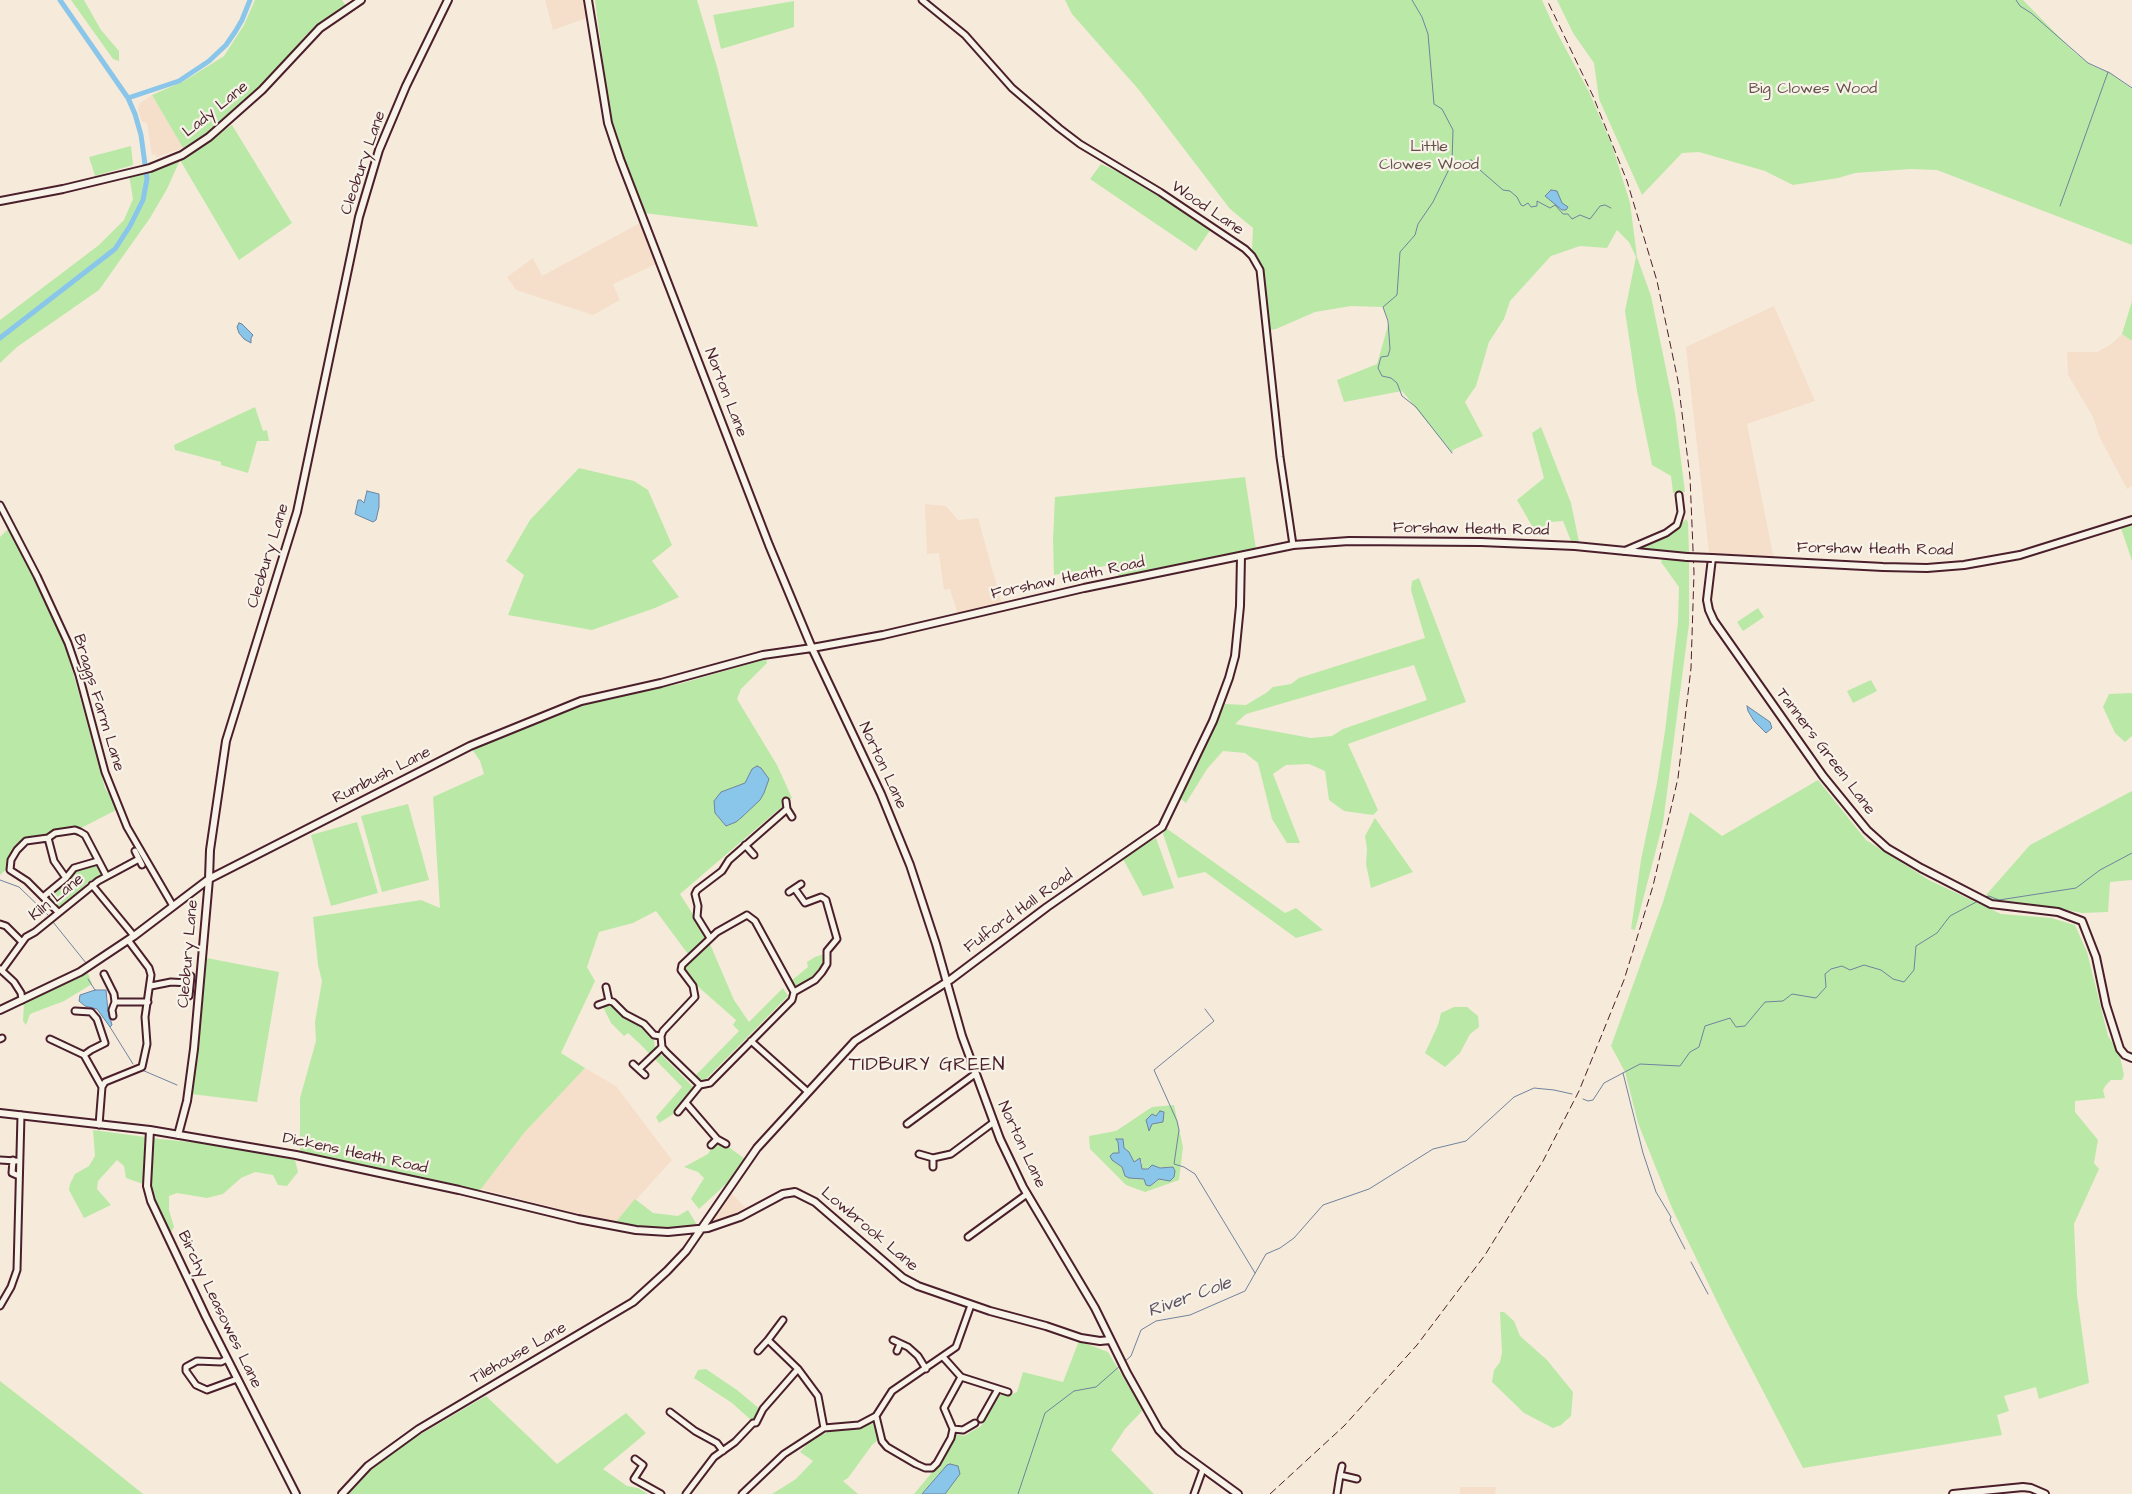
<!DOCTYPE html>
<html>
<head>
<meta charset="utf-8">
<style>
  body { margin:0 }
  canvas { display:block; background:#f6eada }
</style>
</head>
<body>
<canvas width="2132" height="1494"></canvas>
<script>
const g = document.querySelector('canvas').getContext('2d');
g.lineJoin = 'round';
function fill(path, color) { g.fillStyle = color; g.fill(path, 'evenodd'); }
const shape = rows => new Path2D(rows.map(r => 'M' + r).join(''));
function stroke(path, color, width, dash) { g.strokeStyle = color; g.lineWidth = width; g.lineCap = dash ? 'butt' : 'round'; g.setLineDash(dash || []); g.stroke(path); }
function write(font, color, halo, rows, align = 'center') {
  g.font = font + ' "Architects Daughter",sans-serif'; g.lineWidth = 4.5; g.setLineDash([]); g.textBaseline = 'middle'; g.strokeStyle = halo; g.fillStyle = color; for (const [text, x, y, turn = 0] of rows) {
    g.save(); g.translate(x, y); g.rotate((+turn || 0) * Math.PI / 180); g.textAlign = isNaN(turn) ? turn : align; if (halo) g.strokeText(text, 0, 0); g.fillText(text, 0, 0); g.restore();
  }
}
fill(shape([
  [545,0,584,0,587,18,553,30],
  [152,95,183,148,156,157,155,154,152,155,147,123,142,122,138,109,140,103],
  [640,223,656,264,613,284,620,300,593,315,516,290,507,277,533,258,542,276],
  [1774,306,1815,401,1747,424,1774,560,1709,553,1686,347],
  [2122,334,2132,341,2132,486,2127,489,2100,438,2093,417,2068,375,2067,352,2097,352,2110,345],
  [925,504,946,506,958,520,978,518,1002,604,958,615,950,589,944,590,939,553,927,554],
  [585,1068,616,1086,672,1160,615,1223,481,1189,524,1133],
  [730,1192,746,1208,714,1223,712,1219],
  [1460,1487,1496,1487,1495,1494,1460,1494]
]), '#f5dfca');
fill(shape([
  [71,0,84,0,101,30,119,51,119,61,113,59],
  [255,0,342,0,346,6,306,35,262,85,207,135,183,148,152,95,184,81,224,56,244,25],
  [595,0,697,0,717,67,758,227,644,213,611,122],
  [1065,0,1542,0,1554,27,1589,92,1612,145,1630,203,1637,257,1651,296,1675,413,1685,492,1673,493,1671,476,1652,465,1637,391,1625,311,1636,257,1629,242,1617,230,1607,248,1580,246,1551,256,1510,301,1504,319,1489,342,1476,386,1465,402,1483,436,1453,450,1452,453,1402,391,1344,402,1337,380,1377,364,1389,322,1383,307,1351,306,1315,312,1276,329,1271,330,1268,319,1262,268,1252,250,1253,228,1230,209,1139,90,1072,14],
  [1557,0,2023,0,2074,52,2091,65,2110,73,2132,89,2132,245,1937,170,1911,169,1855,173,1838,178,1793,185,1765,171,1699,152,1682,153,1642,195,1599,99,1594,63,1573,33],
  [794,1,794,27,721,49,713,15],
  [232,125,292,223,239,260,180,160,167,189,150,218,99,290,17,347,0,363,0,320,99,245,124,220,133,199,129,175,153,171,180,160],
  [131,146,133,165,95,176,89,157],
  [1101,164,1123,174,1211,229,1196,251,1090,179],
  [2132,301,2132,341,2122,334],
  [255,407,263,431,267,430,269,441,257,441,248,473,221,465,221,462,175,450,174,445],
  [1541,427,1571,503,1579,542,1571,541,1563,521,1551,522,1535,531,1517,500,1544,478,1532,433],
  [579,468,634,481,648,490,672,545,652,561,679,597,655,608,592,630,508,615,524,575,506,561,530,520],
  [1245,477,1256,549,1119,579,1116,564,1054,575,1053,540,1055,497],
  [1686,519,1688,522,1689,553,1637,548,1673,532],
  [2132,525,2132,561,2121,528],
  [10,527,66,647,105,788,118,809,83,827,57,830,45,836,29,836,20,846,11,865,0,875,0,537],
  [1663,558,1689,562,1689,624,1663,823,1635,930,1631,929,1641,860,1657,783,1665,731,1678,622,1679,587,1661,562],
  [1419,578,1466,702,1348,744,1378,810,1373,815,1344,811,1329,800,1325,771,1309,764,1286,765,1273,774,1300,843,1287,843,1272,819,1258,763,1245,753,1223,751,1207,769,1186,803,1181,799,1205,741,1225,704,1246,705,1266,693,1273,687,1291,684,1299,678,1425,638,1411,590,1412,581],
  [1414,665,1427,700,1343,729,1332,736,1311,738,1235,724,1246,714],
  [1758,608,1764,617,1743,631,1737,622],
  [766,659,767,663,741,689,737,699,777,765,792,798,680,894,706,935,706,939,688,954,656,911,633,923,599,932,587,967,595,981,561,1053,585,1068,524,1133,481,1189,474,1193,393,1172,300,1152,300,1098,316,1041,315,1022,322,981,318,965,313,917,421,900,440,908,433,797,484,774,480,761,472,749,580,705,683,683],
  [1871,680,1877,691,1853,703,1847,691],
  [2132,693,2132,736,2125,742,2115,733,2103,707,2109,694],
  [1818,780,1866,840,1929,880,2001,914,2051,918,2075,925,2087,952,2108,1036,2119,1052,2124,1075,2122,1080,2111,1080,2106,1085,2103,1090,2105,1098,2075,1101,2075,1112,2098,1140,2094,1163,2099,1169,2074,1224,2077,1295,2089,1383,2039,1399,2036,1387,2004,1396,2009,1411,1997,1415,2002,1435,1803,1468,1724,1316,1672,1208,1638,1123,1625,1072,1611,1046,1663,902,1690,812,1722,836],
  [2132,791,2132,880,2110,882,2108,912,2082,913,2047,906,2006,903,1994,901,1986,895,2030,845],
  [408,804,429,880,382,892,361,816],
  [1375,818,1413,872,1371,888,1366,864,1367,849,1365,836],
  [357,822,378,893,331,906,311,835],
  [1166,828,1285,913,1296,908,1323,930,1296,938,1205,872,1178,878,1163,834],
  [1156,838,1174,888,1143,896,1122,857],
  [94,865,101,869,102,873,98,878,88,882,72,900,58,907,49,899,49,894,70,881,77,868,86,868],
  [710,944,734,1000,749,1022,783,988,788,996,706,1079,700,1080,696,1075,739,1031,733,1025,736,1020,695,984,685,972,685,966,694,956],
  [824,954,824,962,813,976,796,989,791,981,808,967,807,962,815,957],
  [207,958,279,972,257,1102,191,1094],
  [88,973,92,984,64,1001,30,1014,26,1025,23,1021,24,1003],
  [610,1003,614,1005,621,1015,639,1022,654,1040,655,1048,693,1087,675,1113,659,1123,656,1117,682,1087,639,1043,628,1033,624,1036,611,1023,602,1005],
  [1454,1007,1467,1007,1478,1016,1479,1027,1470,1034,1460,1053,1445,1067,1425,1053,1438,1025,1441,1013],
  [1174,1105,1183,1147,1179,1180,1145,1192,1126,1185,1090,1149,1089,1136,1116,1131,1152,1107],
  [1118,1142,1134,1163,1142,1161,1142,1169,1173,1167,1165,1180,1160,1178,1155,1183,1144,1179,1129,1178,1122,1167,1116,1162,1113,1153,1119,1153],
  [93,1130,145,1137,143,1184,126,1178,124,1166,117,1160,98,1181,97,1189,111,1205,84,1218,69,1190,70,1184,75,1174,89,1166,95,1156],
  [151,1138,208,1144,295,1160,298,1172,287,1186,278,1185,273,1175,255,1172,241,1178,223,1194,207,1198,177,1193,169,1196,169,1210,174,1227,170,1234,149,1190],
  [719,1143,724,1147,726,1145,745,1159,726,1184,699,1209,691,1199,704,1178,698,1172,684,1167,708,1154,712,1147],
  [635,1199,653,1213,678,1216,688,1210,697,1225,677,1229,640,1227,615,1223],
  [1500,1312,1504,1312,1514,1321,1520,1336,1547,1360,1573,1392,1571,1416,1561,1425,1553,1428,1524,1413,1492,1382,1494,1370,1500,1362,1502,1353],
  [1079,1341,1108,1352,1143,1410,1125,1429,1111,1450,1154,1494,914,1494,939,1464,955,1434,964,1436,981,1426,1000,1395,1010,1395,1017,1392,1023,1372,1063,1382],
  [706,1369,737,1390,761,1410,756,1420,752,1421,732,1403,694,1378,698,1370],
  [0,1381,86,1448,143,1494,0,1494],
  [486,1396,557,1464,626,1413,646,1433,603,1469,627,1486,638,1488,648,1494,349,1494,372,1469,409,1441],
  [873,1423,878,1440,872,1445,848,1478,843,1481,858,1494,772,1494,796,1479,813,1461,800,1452,813,1438,831,1431,847,1430]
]), '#bae9a7');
const water = shape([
  [1551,190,1557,191,1562,203,1568,207,1566,210,1562,210,1545,196,1551,190],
  [239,323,242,324,253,335,251,338,251,343,244,339,239,333,237,327,239,323],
  [367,491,379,494,379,507,376,520,373,522,355,514,358,500,361,500,364,503,367,491],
  [1747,706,1770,722,1772,728,1766,733,1754,721,1748,711,1747,706],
  [757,766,761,768,769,779,764,793,760,800,742,817,736,822,726,826,715,813,714,801,721,792,745,783,752,769,757,766],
  [95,990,106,990,108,1011,112,1025,110,1027,97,1009,85,1006,79,1001,80,995,95,990],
  [1160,1111,1164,1112,1163,1122,1152,1124,1149,1131,1146,1120,1152,1114,1156,1116,1160,1111],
  [1116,1139,1123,1139,1124,1148,1129,1152,1134,1162,1140,1158,1142,1169,1148,1169,1152,1165,1160,1168,1173,1167,1175,1171,1174,1177,1170,1181,1159,1179,1150,1186,1146,1185,1144,1179,1129,1178,1125,1176,1122,1167,1112,1160,1110,1156,1113,1153,1119,1153,1118,1142,1116,1139],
  [950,1464,958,1466,960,1474,945,1494,922,1494,947,1465,950,1464]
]);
fill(water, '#8ac6ea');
stroke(water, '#70839e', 1);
stroke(shape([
  [1412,0,1422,17,1428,34,1434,104,1442,109,1453,130,1452,163,1433,202,1418,224,1415,235,1400,252,1397,295,1383,307,1388,321,1390,349,1388,356,1381,357,1378,368,1382,376,1391,378,1397,383,1402,396,1416,407,1452,453],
  [2016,0,2020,6,2031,13,2088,63,2110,73,2132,88],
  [1452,163,1472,160,1480,170,1503,190,1510,191,1517,197,1521,205,1523,206,1528,203,1531,207,1537,206,1537,201,1550,208,1555,205,1563,214,1568,214,1572,219,1580,215,1590,219,1600,206,1605,205,1611,208],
  [2060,206,2108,72],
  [0,880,19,887,48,915],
  [1986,897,1989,896,1999,900,2076,888,2100,870,2132,853],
  [53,922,86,963],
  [88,979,95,990],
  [1205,1009,1214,1021,1154,1070,1177,1121,1179,1130,1174,1164,1184,1167,1195,1174,1255,1273],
  [110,1027,133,1064],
  [142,1070,177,1085],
  [1623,1073,1643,1153,1656,1192,1671,1217,1670,1220,1685,1249],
  [1583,1099,1588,1101,1593,1100,1604,1083,1640,1064,1680,1066,1690,1052,1699,1047,1705,1026,1730,1018,1736,1027,1745,1026,1765,1002,1783,1001,1792,994,1816,998,1826,987,1825,974,1831,969,1842,966,1850,970,1864,965,1881,970,1893,979,1904,982,1914,970,1916,946,1937,933,1950,916,1980,900],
  [1691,1262,1708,1294],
  [1124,1362,1131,1356,1141,1330,1156,1321,1190,1315,1245,1291,1266,1254,1280,1248,1294,1238,1323,1205,1369,1189,1433,1149,1466,1141,1514,1097,1534,1088,1554,1090,1572,1094],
  [1018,1494,1045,1413,1074,1391,1096,1387,1121,1365]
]), '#70839e', 1);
stroke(shape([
  [128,98,179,81,209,61,226,45,235,32,242,20,250,0],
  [0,338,115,249,130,226,143,200,147,179,141,135,135,114,128,98,60,0]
]), '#8ac6ea', 5);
const minor = shape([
  [922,0,965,35,1012,88,1059,128,1080,144,1160,192,1245,249,1252,256,1260,270,1280,457,1293,545],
  [0,505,37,576,68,643,79,675,105,772,127,827,173,906],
  [1624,551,1666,533,1677,525,1681,512,1679,495],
  [786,801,787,809,792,817],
  [48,838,54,861,66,878],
  [745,845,754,855],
  [135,851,142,865],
  [92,885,134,936],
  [789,892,801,884],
  [43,897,66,878,74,868,98,861],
  [58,912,27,881,10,870,11,860,17,850,26,841,48,838,55,833,75,830,80,832,85,835,106,875],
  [747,915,755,921,794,992,792,1000,710,1083,700,1085,666,1052,662,1047,661,1036,663,1031,695,997,693,986,681,970,682,965,717,932,747,915],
  [0,924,6,926,21,941],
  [710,938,697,917,698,906,695,894,697,890,722,871,729,860,787,809],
  [0,969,14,982,21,993,22,1000],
  [2,970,26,937,35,932,98,881,139,859],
  [104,974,114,994,115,1002],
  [151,986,171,982,190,983],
  [606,987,609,1001],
  [794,992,815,980,822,972,827,964,827,951,837,939,826,900,821,897,805,903,795,889],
  [189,996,191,976],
  [598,1005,609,1001,613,1002,625,1014,644,1024,654,1035,661,1036],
  [113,1016,112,1010,115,1002,148,1002],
  [0,1039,2,1038],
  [50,1039,84,1055,91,1050,105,1043,97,1019,91,1012,75,1011],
  [751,1041,808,1092],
  [84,1055,102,1087],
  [633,1064,645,1075],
  [639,1069,662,1047],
  [686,1103,717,1139,726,1144],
  [678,1112,700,1085],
  [907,1124,975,1074],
  [99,1125,102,1087,105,1082,142,1067,147,1044,145,1017,151,975,149,968,128,940],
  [711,1145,717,1139],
  [919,1154,933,1158,951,1154,994,1122],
  [933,1158,933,1167],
  [0,1160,16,1161],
  [13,1160,12,1173,19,1176],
  [968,1237,1027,1194],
  [0,1306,11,1287,17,1270,21,1115],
  [768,1340,783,1320],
  [893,1340,908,1347,918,1356,926,1369],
  [758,1351,768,1340,798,1369,818,1396,824,1428],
  [897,1351,900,1344],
  [944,1358,961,1377,1008,1392],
  [227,1359,221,1362,197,1361,186,1367,186,1371,196,1385,207,1390,237,1379],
  [670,1412,695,1431,717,1443,723,1451],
  [876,1416,882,1441,887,1447,916,1464,925,1468,932,1468,937,1463,951,1438,953,1429,944,1408,961,1377],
  [981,1419,998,1389],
  [953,1429,963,1430,975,1423],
  [635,1459,643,1465,634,1479,661,1494],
  [1340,1475,1342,1466],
  [686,1494,714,1457,735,1442,753,1423,756,1423,763,1409,798,1369],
  [742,1494,784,1454,824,1428,859,1425,876,1416,892,1391,956,1347,971,1305],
  [1194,1494,1203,1469],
  [1337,1494,1340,1475,1357,1479]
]);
const tertiary = shape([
  [588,0,608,123,620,159,769,545,812,648,881,794,910,865,936,944,962,1036,1000,1139,1023,1187,1095,1308,1127,1373,1159,1430,1179,1451,1238,1494],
  [0,201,63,189,150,168,182,155,209,137,262,90,320,28,361,0],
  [2132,520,2020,555,1964,565,1927,568,1883,567,1712,558,1707,600,1709,610,1714,621,1823,776,1867,830,1887,848,1921,868,1991,904,2058,912,2082,921,2096,957,2106,1005,2120,1049,2125,1055,2132,1058],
  [0,1010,80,972,134,936,209,879,470,746,581,701,661,683,763,655,812,648,883,635,1084,588,1293,545,1349,541,1481,542,1575,546,1687,557],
  [0,1113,150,1130,296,1155,459,1190,578,1219,636,1230,668,1232,708,1228,740,1217,783,1194,795,1192,815,1202,903,1278,918,1286,990,1311,1046,1326,1081,1338,1100,1341,1110,1340],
  [150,1130,147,1186,151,1201,206,1317,296,1494],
  [178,1135,187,1101,194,1049,209,879,210,850,226,741,297,512,359,217,379,150,406,86,448,0],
  [342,1494,368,1466,419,1429,633,1302,667,1271,686,1251,757,1148,855,1041,950,980,1047,907,1162,827,1213,721,1229,678,1235,656,1240,606,1241,556],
  [1953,1494,2023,1487,2031,1488,2045,1494]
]);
stroke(minor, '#4a1f2b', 9);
stroke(tertiary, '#4a1f2b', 10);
stroke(minor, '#f7f3e8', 5);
stroke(tertiary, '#f7f3e8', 6);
stroke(shape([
  [1270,1494,1344,1426,1417,1345,1485,1255,1543,1161,1579,1091,1624,980,1653,886,1678,778,1691,668,1694,573,1690,477,1678,381,1657,281,1627,181,1593,96,1547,0]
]), '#4a1f2b', 1, [8, 4]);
const tertiaryBridge = shape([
  [1687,557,1712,558]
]);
stroke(tertiaryBridge, '#4a1f2b', 10, []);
stroke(tertiaryBridge, '#f7f3e8', 6);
write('16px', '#66524a', '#f7f3e8', [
  ["Big Clowes Wood",1813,90],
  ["Little",1429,148],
  ["Clowes Wood",1429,166]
]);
write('16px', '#4a1f2b', '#f7f3e8', [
  ["Lady Lane",216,110,-39],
  ["Cleobury Lane",364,163,-71],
  ["Wood Lane",1207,209,34],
  ["Norton Lane",725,393,69],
  ["Forshaw Heath Road",1471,530,1],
  ["Forshaw Heath Road",1875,550,1],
  ["Cleobury Lane",269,556,-73],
  ["Forshaw Heath Road",1068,579,-12],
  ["Braggs Farm Lane",98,703,73],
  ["Tanners Green Lane",1825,752,53],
  ["Norton Lane",882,766,65],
  ["Rumbush Lane",382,776,-27],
  ["Kiln Lane",57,898,-39],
  ["Fulford Hall Road",1019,912,-36],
  ["Cleobury Lane",189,954,-85],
  ["Norton Lane",1021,1145,65],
  ["Dickens Heath Road",355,1154,12],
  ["Lowbrook Lane",869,1230,40],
  ["Birchy Leasowes Lane",219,1310,64],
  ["Tilehouse Lane",519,1354,-30]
]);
write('italic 18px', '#5d5164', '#f7f3e8', [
  ["River Cole",1190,1298,-20]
]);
g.letterSpacing = '1px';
write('19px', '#4a1f2b', '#f7f3e8', [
  ["TIDBURY GREEN",927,1066]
]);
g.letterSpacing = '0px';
</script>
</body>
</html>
